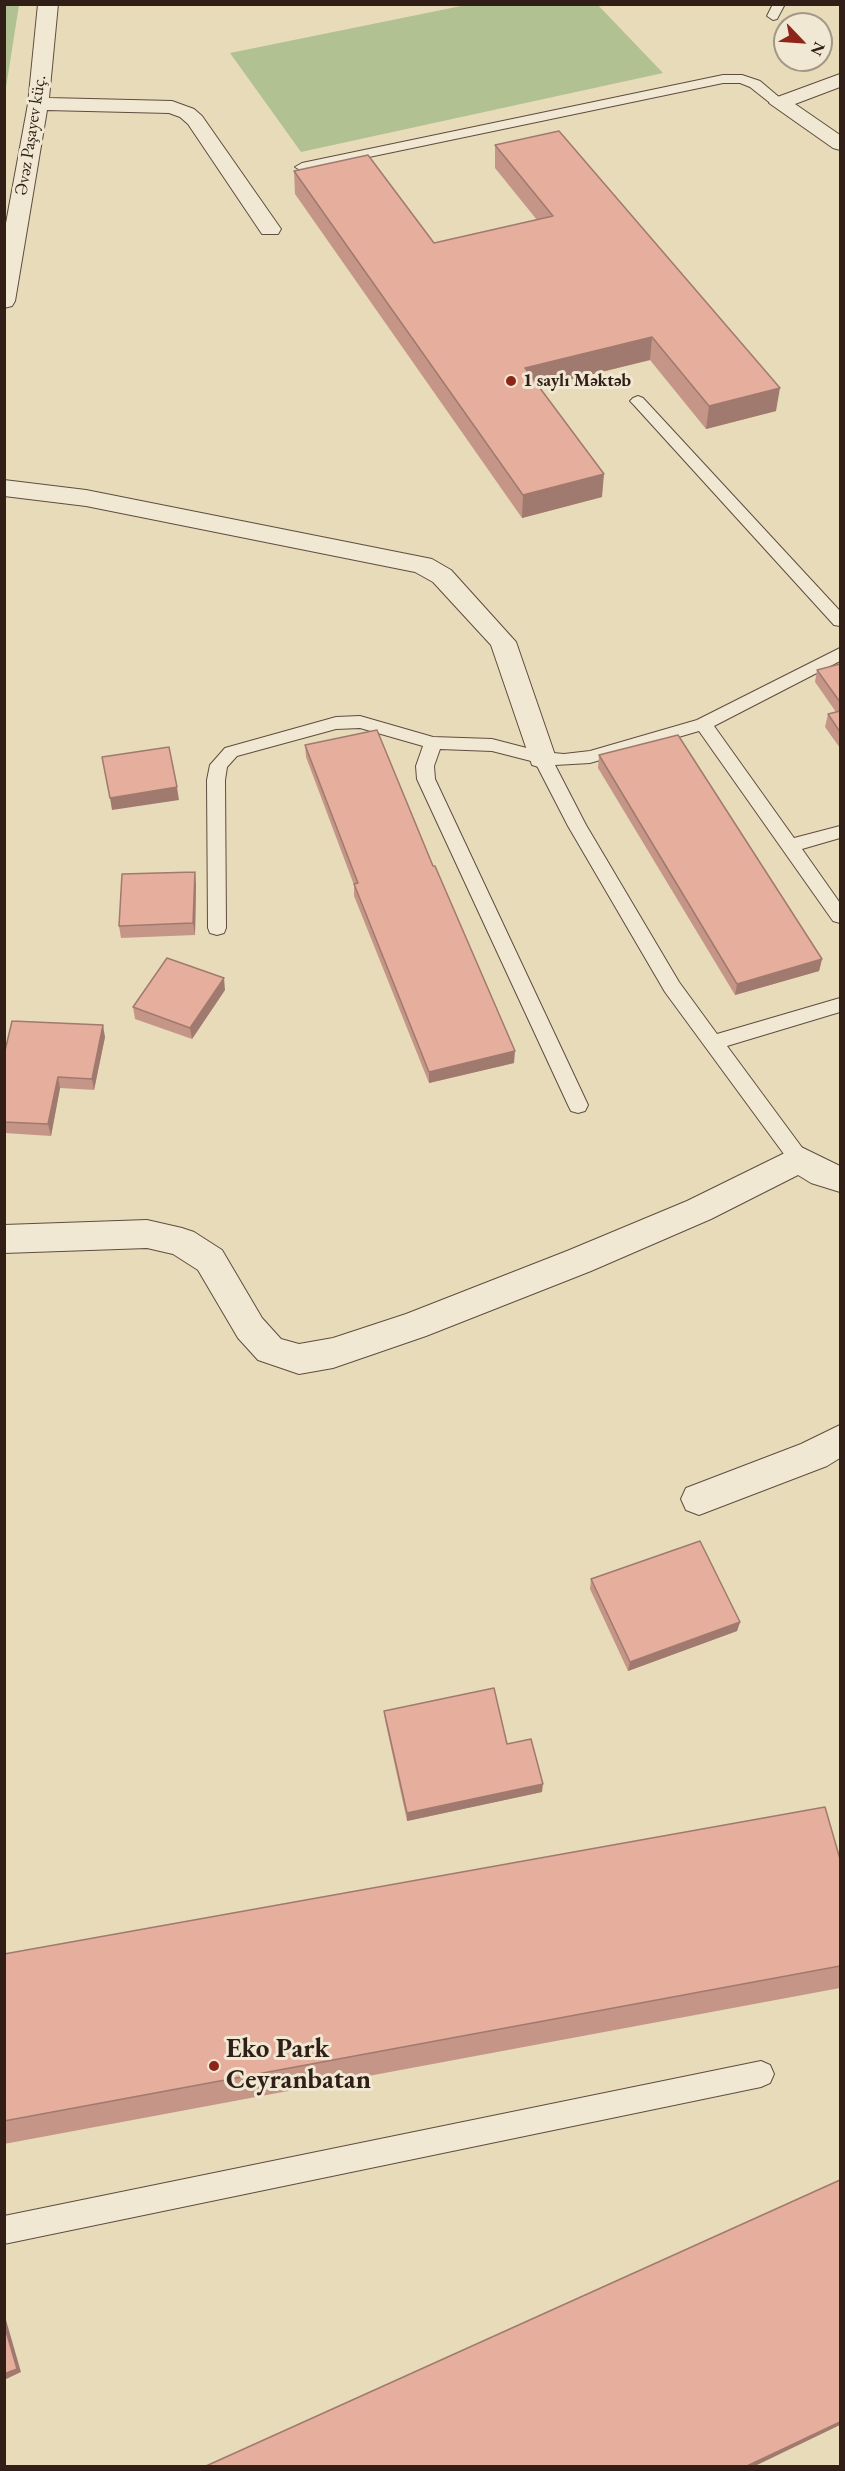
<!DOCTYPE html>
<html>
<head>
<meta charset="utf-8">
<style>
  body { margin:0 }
  #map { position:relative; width:845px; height:2471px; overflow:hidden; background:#e8dbb9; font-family:"EB Garamond",serif }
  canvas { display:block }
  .frame { position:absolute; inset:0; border:6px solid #301e17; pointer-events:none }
  .north { position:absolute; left:773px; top:12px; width:60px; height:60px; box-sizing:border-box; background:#f0e8d2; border:2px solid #a39787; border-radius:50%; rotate:115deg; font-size:16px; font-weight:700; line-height:24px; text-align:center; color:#301e17 }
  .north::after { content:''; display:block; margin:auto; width:21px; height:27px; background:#8f2418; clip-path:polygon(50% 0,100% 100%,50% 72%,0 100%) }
</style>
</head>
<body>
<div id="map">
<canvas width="845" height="2471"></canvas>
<div class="frame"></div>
<div class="north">N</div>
</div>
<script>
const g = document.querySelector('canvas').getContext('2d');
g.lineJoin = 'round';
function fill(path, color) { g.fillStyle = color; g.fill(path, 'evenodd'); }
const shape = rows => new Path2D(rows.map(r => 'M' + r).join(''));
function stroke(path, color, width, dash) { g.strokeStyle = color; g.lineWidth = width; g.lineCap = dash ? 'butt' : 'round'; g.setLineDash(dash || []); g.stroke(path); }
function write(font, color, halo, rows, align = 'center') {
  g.font = font + ' "EB Garamond",serif'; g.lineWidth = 6; g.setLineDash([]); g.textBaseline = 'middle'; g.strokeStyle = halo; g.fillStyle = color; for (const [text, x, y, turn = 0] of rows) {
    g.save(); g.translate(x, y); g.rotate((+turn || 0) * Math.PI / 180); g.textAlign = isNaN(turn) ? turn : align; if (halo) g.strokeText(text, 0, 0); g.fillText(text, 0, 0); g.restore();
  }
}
fill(shape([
  [5,4,19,5,5,94,4,5],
  [597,4,663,73,301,152,230,53,466,5]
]), '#b2c192');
const service = shape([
  [773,4,785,4,777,19,773,20,767,16,773,4],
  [723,75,742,75,760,81,786,103,779,107,774,106,750,87,740,83,723,83,302,171,295,167,302,163,723,75],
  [638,396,643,398,840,611,840,626,834,625,633,404,630,401,633,398,638,396],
  [840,648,840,661,714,726,794,838,840,826,840,838,802,849,840,903,840,923,833,921,699,731,590,763,555,765,586,825,679,982,717,1034,840,998,840,1012,727,1046,806,1153,809,1159,806,1165,799,1167,792,1165,665,992,568,826,535,762,492,751,440,749,434,766,435,779,588,1105,585,1111,578,1113,571,1111,568,1105,417,779,416,766,423,746,360,728,336,729,237,756,227,767,225,780,226,928,224,933,217,935,210,933,208,928,207,780,210,765,225,748,336,717,360,716,433,737,492,739,542,752,564,754,590,751,697,720,840,648],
  [761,2061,770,2065,774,2074,770,2083,761,2087,4,2244,4,2216,761,2061]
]);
const minor = shape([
  [38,4,58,4,49,98,172,101,194,109,202,116,281,229,278,234,262,234,188,124,180,117,169,113,47,110,15,301,12,306,4,308,4,234,28,104,38,4],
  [840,74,840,87,795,104,840,135,840,150,833,148,769,103,772,99,840,74],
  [4,480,86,490,432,559,451,570,516,642,556,758,552,765,542,768,532,765,491,645,433,582,415,572,86,506,4,496,4,480],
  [799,1146,840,1166,840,1192,811,1183,798,1175,711,1219,591,1271,426,1336,333,1368,299,1374,258,1360,238,1338,198,1270,173,1254,147,1248,4,1253,4,1225,147,1220,182,1228,194,1232,222,1250,262,1318,281,1339,299,1344,333,1338,406,1314,567,1251,687,1201,799,1146],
  [840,1425,840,1458,827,1466,699,1515,686,1510,681,1499,686,1488,801,1444,840,1425]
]);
stroke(service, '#5e4d40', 2);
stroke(minor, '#5e4d40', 2);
fill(service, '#f0e8d2');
fill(minor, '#f0e8d2');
fill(shape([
  [495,145,776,411,706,429,650,360,539,387,602,497,522,518,295,194,294,171,434,243,537,220,495,168],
  [840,664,840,748,825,727,828,714,836,712,815,682,817,670],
  [305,745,433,866,514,1063,429,1083,354,896,354,885,306,757],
  [599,755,822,959,819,971,735,995,598,768],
  [196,884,195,935,121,938,119,926],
  [225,990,192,1039,135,1019,133,1007],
  [105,1037,94,1090,60,1088,51,1136,4,1133,4,1055],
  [591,1579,740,1622,737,1631,628,1671,590,1589],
  [384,1711,507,1744,542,1792,407,1821,385,1720],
  [840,1859,840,1988,4,2144,4,1954]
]), '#c59687');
fill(shape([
  [652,337,650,360,524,391,525,368],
  [780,388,776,411,706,429,709,406],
  [604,474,602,497,522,518,523,495],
  [177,787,179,800,112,810,110,798],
  [195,872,196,884,195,935,193,923],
  [822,959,819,971,735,995,737,984],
  [224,978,225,990,192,1039,190,1028],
  [103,1025,105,1037,94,1090,92,1079],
  [515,1051,514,1063,429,1083,429,1072],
  [58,1077,60,1088,51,1136,48,1124],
  [740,1622,737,1631,628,1671,630,1662],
  [543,1784,542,1792,407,1821,407,1813],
  [4,2313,21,2372,4,2380],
  [840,2422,840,2425,755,2466,747,2466]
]), '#a07a6e');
const building = shape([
  [559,131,780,388,709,406,652,337,525,368,604,474,523,495,294,171,368,155,434,243,553,216,495,145,559,131],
  [840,664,840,702,817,670,840,664],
  [840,711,840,732,828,714,840,711],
  [377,730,433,866,435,866,515,1051,429,1072,354,884,358,883,305,745,377,730],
  [678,735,822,959,737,984,599,755,678,735],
  [169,747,177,787,110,798,102,757,169,747],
  [195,872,193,923,119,926,122,874,195,872],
  [167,958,224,978,190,1028,133,1007,167,958],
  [12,1021,103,1025,92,1079,58,1077,48,1124,4,1122,4,1055,12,1021],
  [700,1541,740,1622,630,1662,591,1579,700,1541],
  [494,1688,507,1744,531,1739,543,1784,407,1813,384,1711,494,1688],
  [825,1807,840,1859,840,1966,4,2121,4,1954,825,1807],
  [840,2180,840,2422,747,2466,206,2466,840,2180],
  [4,2324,17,2369,4,2374,4,2324]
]);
fill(building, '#e5ae9d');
stroke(building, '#a07a6e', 1.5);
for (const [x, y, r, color] of [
  [511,381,6,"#8f2418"],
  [214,2066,6,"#8f2418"]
]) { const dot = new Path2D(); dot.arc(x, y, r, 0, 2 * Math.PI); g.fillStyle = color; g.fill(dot); stroke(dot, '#f0e8d2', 2); }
write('18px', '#301e17', '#f0e8d2', [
  ["Əvəz Paşayev küç.",31,135,-81]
]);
write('bold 18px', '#301e17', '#f0e8d2', [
  ["1 saylı Məktəb",523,381]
], 'left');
write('bold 27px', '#301e17', '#f0e8d2', [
  ["Eko Park",226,2050],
  ["Ceyranbatan",226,2081]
], 'left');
</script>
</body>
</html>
